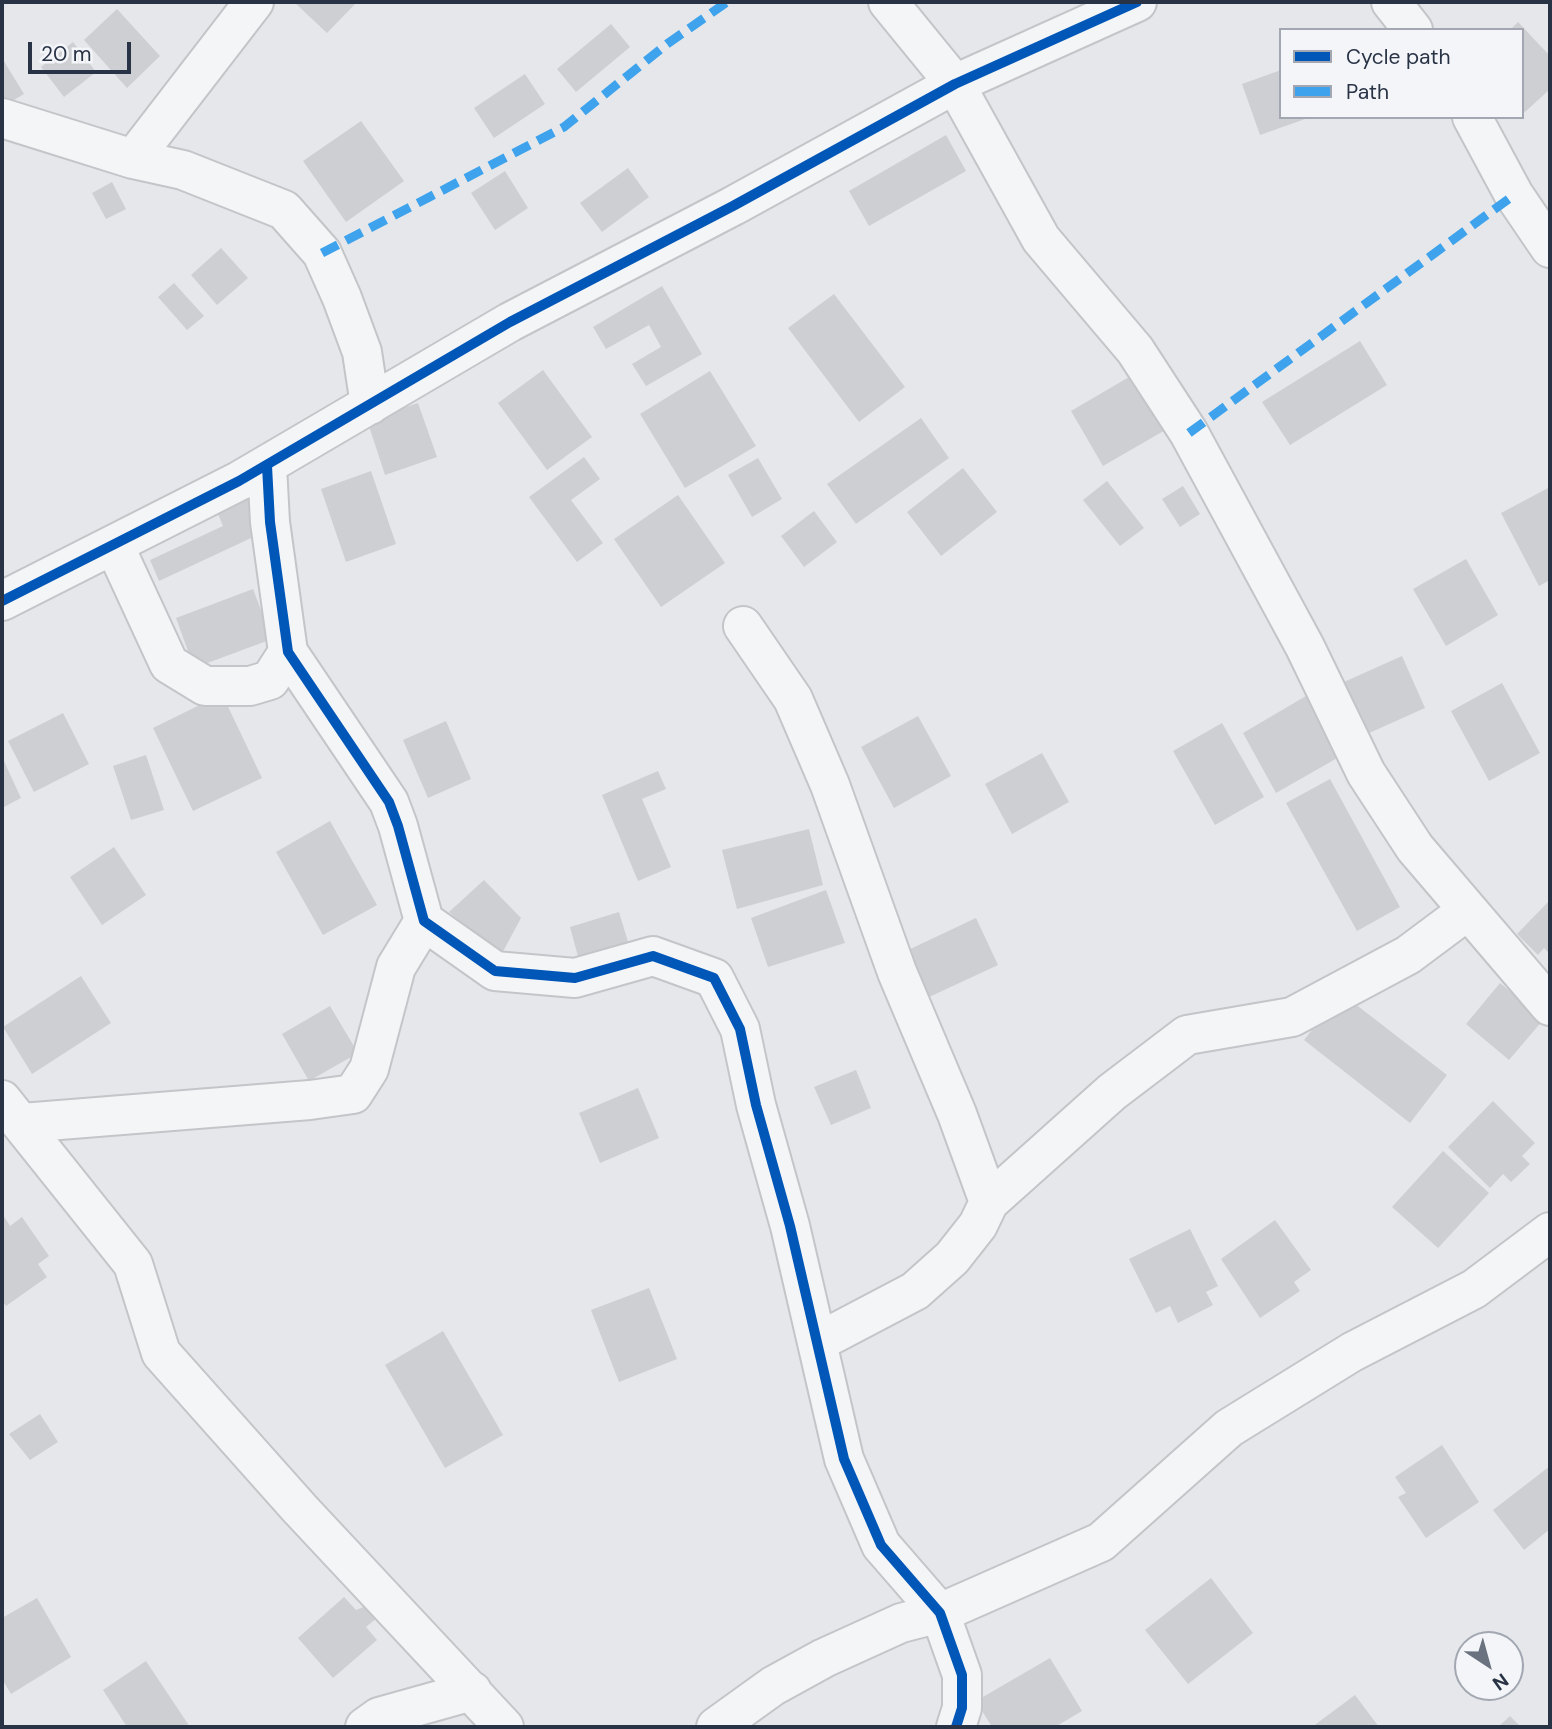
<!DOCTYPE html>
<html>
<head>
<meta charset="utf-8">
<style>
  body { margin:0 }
  #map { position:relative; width:1552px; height:1729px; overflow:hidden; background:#e5e7ea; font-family:"DM Sans",sans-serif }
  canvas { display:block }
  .frame { position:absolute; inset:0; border:4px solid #293346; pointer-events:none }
  .legend { position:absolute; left:1279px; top:28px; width:245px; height:91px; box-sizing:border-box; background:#f3f5f9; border:2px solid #a2a7b1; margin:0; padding:9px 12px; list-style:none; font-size:21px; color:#293346 }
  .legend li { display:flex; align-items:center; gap:14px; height:35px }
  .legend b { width:35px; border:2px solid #a2a7b1 }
  .north { position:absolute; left:1454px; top:1631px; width:70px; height:70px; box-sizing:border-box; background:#f3f5f9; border:2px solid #a2a7b1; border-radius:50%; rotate:144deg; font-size:19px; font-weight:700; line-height:28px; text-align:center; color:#293346 }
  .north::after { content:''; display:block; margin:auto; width:24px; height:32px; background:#6b727f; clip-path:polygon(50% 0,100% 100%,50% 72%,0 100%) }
  .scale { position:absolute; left:28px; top:42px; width:103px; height:32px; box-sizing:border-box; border:4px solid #293346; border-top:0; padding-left:9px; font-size:21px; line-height:24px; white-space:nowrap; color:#293346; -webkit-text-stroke:5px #f3f5f9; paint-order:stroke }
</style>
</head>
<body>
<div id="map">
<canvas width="1552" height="1729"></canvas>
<div class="frame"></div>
<ul class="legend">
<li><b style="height:9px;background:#0057b8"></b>Cycle path</li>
<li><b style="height:9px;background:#3ea3ec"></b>Path</li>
</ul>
<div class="north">N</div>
<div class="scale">20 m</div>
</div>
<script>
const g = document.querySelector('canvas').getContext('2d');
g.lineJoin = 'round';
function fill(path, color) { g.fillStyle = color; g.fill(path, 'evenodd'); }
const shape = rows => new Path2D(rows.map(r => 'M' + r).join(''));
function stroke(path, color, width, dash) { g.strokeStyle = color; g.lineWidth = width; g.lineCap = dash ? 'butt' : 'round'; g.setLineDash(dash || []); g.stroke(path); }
fill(shape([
  [294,2,357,2,327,33],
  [117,9,160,56,127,88,84,40],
  [1518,22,1550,56,1550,89,1525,112,1522,109,1522,30,1510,30],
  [611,24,630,47,576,92,557,69],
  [73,42,96,72,64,97,41,67],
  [2,58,24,94,2,107],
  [1281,70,1281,117,1308,118,1260,135,1242,84],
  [525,74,545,104,494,138,474,108],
  [361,121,404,181,346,222,303,161],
  [946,135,966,171,869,226,849,191],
  [628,168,649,197,602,232,580,203],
  [505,171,528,208,495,230,471,193],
  [112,182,126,209,106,219,92,193],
  [221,248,248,278,217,305,191,275],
  [174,283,204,316,187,330,158,297],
  [662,286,702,354,646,386,632,364,661,347,649,325,606,349,593,327],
  [834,294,905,387,859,422,788,328],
  [1360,341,1387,385,1290,445,1262,402],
  [543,370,592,437,547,470,498,403],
  [1141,370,1174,425,1103,466,1071,411],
  [710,371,756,446,685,488,640,414],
  [418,403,437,457,385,475,367,420],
  [921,418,949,458,856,524,827,484],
  [584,457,600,479,571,500,603,543,577,562,529,497],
  [758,458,782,499,752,517,728,475],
  [963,468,997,512,941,556,907,512],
  [371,471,396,544,346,562,321,489],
  [1107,481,1144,528,1120,546,1083,500],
  [1183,486,1200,514,1180,527,1162,499],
  [1550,487,1550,580,1539,586,1501,513],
  [678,495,725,563,661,607,614,539],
  [248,499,264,532,159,581,150,560,223,526,218,514],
  [814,511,837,542,804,567,781,536],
  [1466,559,1498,615,1446,646,1413,589],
  [253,589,272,639,194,668,176,618],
  [1402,656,1425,708,1358,738,1335,686],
  [1502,683,1540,753,1489,781,1451,711],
  [1311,693,1346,753,1276,793,1243,733],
  [222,694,262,778,193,811,153,728],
  [63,713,89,764,34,792,8,741],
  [918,716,951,776,894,808,861,747],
  [446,721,471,779,428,798,403,740],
  [1222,723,1264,797,1215,825,1173,751],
  [1042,753,1069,802,1012,834,985,784],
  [146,755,164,810,131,820,113,766],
  [2,757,21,798,2,808],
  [658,771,666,789,642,799,671,867,638,881,602,795],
  [1330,779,1400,907,1357,931,1286,803],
  [330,821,377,905,323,935,276,852],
  [809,829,823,885,737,909,722,850],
  [114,847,146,895,102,925,70,877],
  [484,880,521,918,500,957,449,912],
  [826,890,845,943,768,967,751,918],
  [1550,900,1550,954,1544,948,1538,955,1517,934],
  [619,912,629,945,579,960,570,927],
  [976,918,998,965,927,998,906,951],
  [81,976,111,1023,32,1074,3,1027],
  [1500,983,1544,1019,1509,1060,1466,1024],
  [1341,993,1447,1075,1410,1123,1304,1040],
  [330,1006,358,1053,309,1081,282,1034],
  [856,1070,871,1108,831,1125,814,1087],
  [638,1088,659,1138,600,1163,579,1113],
  [1493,1101,1535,1143,1522,1156,1530,1164,1511,1182,1503,1174,1490,1188,1448,1147],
  [1443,1151,1489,1193,1438,1248,1392,1207],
  [2,1213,10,1226,22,1217,49,1256,38,1264,47,1277,6,1306,2,1300],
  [1275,1220,1311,1270,1294,1282,1300,1291,1260,1318,1221,1259],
  [1190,1229,1218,1286,1206,1292,1213,1305,1178,1323,1170,1306,1156,1313,1129,1259],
  [649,1288,677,1359,619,1382,591,1310],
  [443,1331,503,1435,445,1468,385,1365],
  [40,1414,58,1442,30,1460,9,1434],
  [1442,1445,1479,1502,1426,1538,1398,1497,1406,1493,1395,1477],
  [1550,1466,1550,1529,1524,1550,1493,1510],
  [1211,1578,1253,1633,1188,1684,1145,1630],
  [344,1597,356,1610,368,1605,378,1617,366,1627,377,1640,333,1678,298,1638],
  [37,1598,71,1657,11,1694,2,1679,2,1618],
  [1050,1658,1082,1711,1055,1727,992,1727,976,1701],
  [146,1661,190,1727,127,1727,103,1690],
  [1355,1695,1379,1727,1312,1727],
  [1510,1716,1521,1727,1498,1727]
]), '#cecfd3');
const minor = shape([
  [888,2,955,84,1041,239,1135,350,1189,433,1305,647,1366,773,1415,848,1550,1006],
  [1391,2,1413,30],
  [1472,117,1514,195,1550,248],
  [2,118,133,159,183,170,284,210,322,253,342,298,362,352,370,405],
  [133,159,254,2],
  [267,466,270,522,288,652,389,802,398,826,424,921,495,971,575,978,653,956,714,978,740,1029,756,1105,790,1226,844,1459,881,1545,940,1613,962,1675,962,1708,956,1727],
  [114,545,169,664,205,686,250,686,270,680,288,652],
  [2,601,239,481,510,322,733,206,955,84,1137,2],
  [743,626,793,699,830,785,897,972,957,1114,989,1202,978,1225,952,1258,915,1291,818,1342],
  [2,1100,133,1264,161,1353,300,1509,504,1727],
  [22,1123,310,1100,353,1094,369,1069,396,967,424,921],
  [989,1202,1112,1092,1187,1035,1292,1017,1408,955,1467,911],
  [365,1727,379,1717,472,1691],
  [716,1727,773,1686,824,1658,901,1623,940,1613,1101,1542,1229,1428,1352,1352,1474,1289,1550,1232]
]);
stroke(minor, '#c3c5c8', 42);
stroke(minor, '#f4f5f7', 38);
stroke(shape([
  [322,253,564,127,667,44,727,2],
  [1189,433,1514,195]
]), '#3ea3ec', 9, [18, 9]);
stroke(shape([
  [267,466,270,522,288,652,389,802,398,826,424,921,495,971,575,978,653,956,714,978,740,1029,756,1105,790,1226,844,1459,881,1545,940,1613,962,1675,962,1708,956,1727],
  [2,601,239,481,510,322,733,206,955,84,1137,2]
]), '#0057b8', 10);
</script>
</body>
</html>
